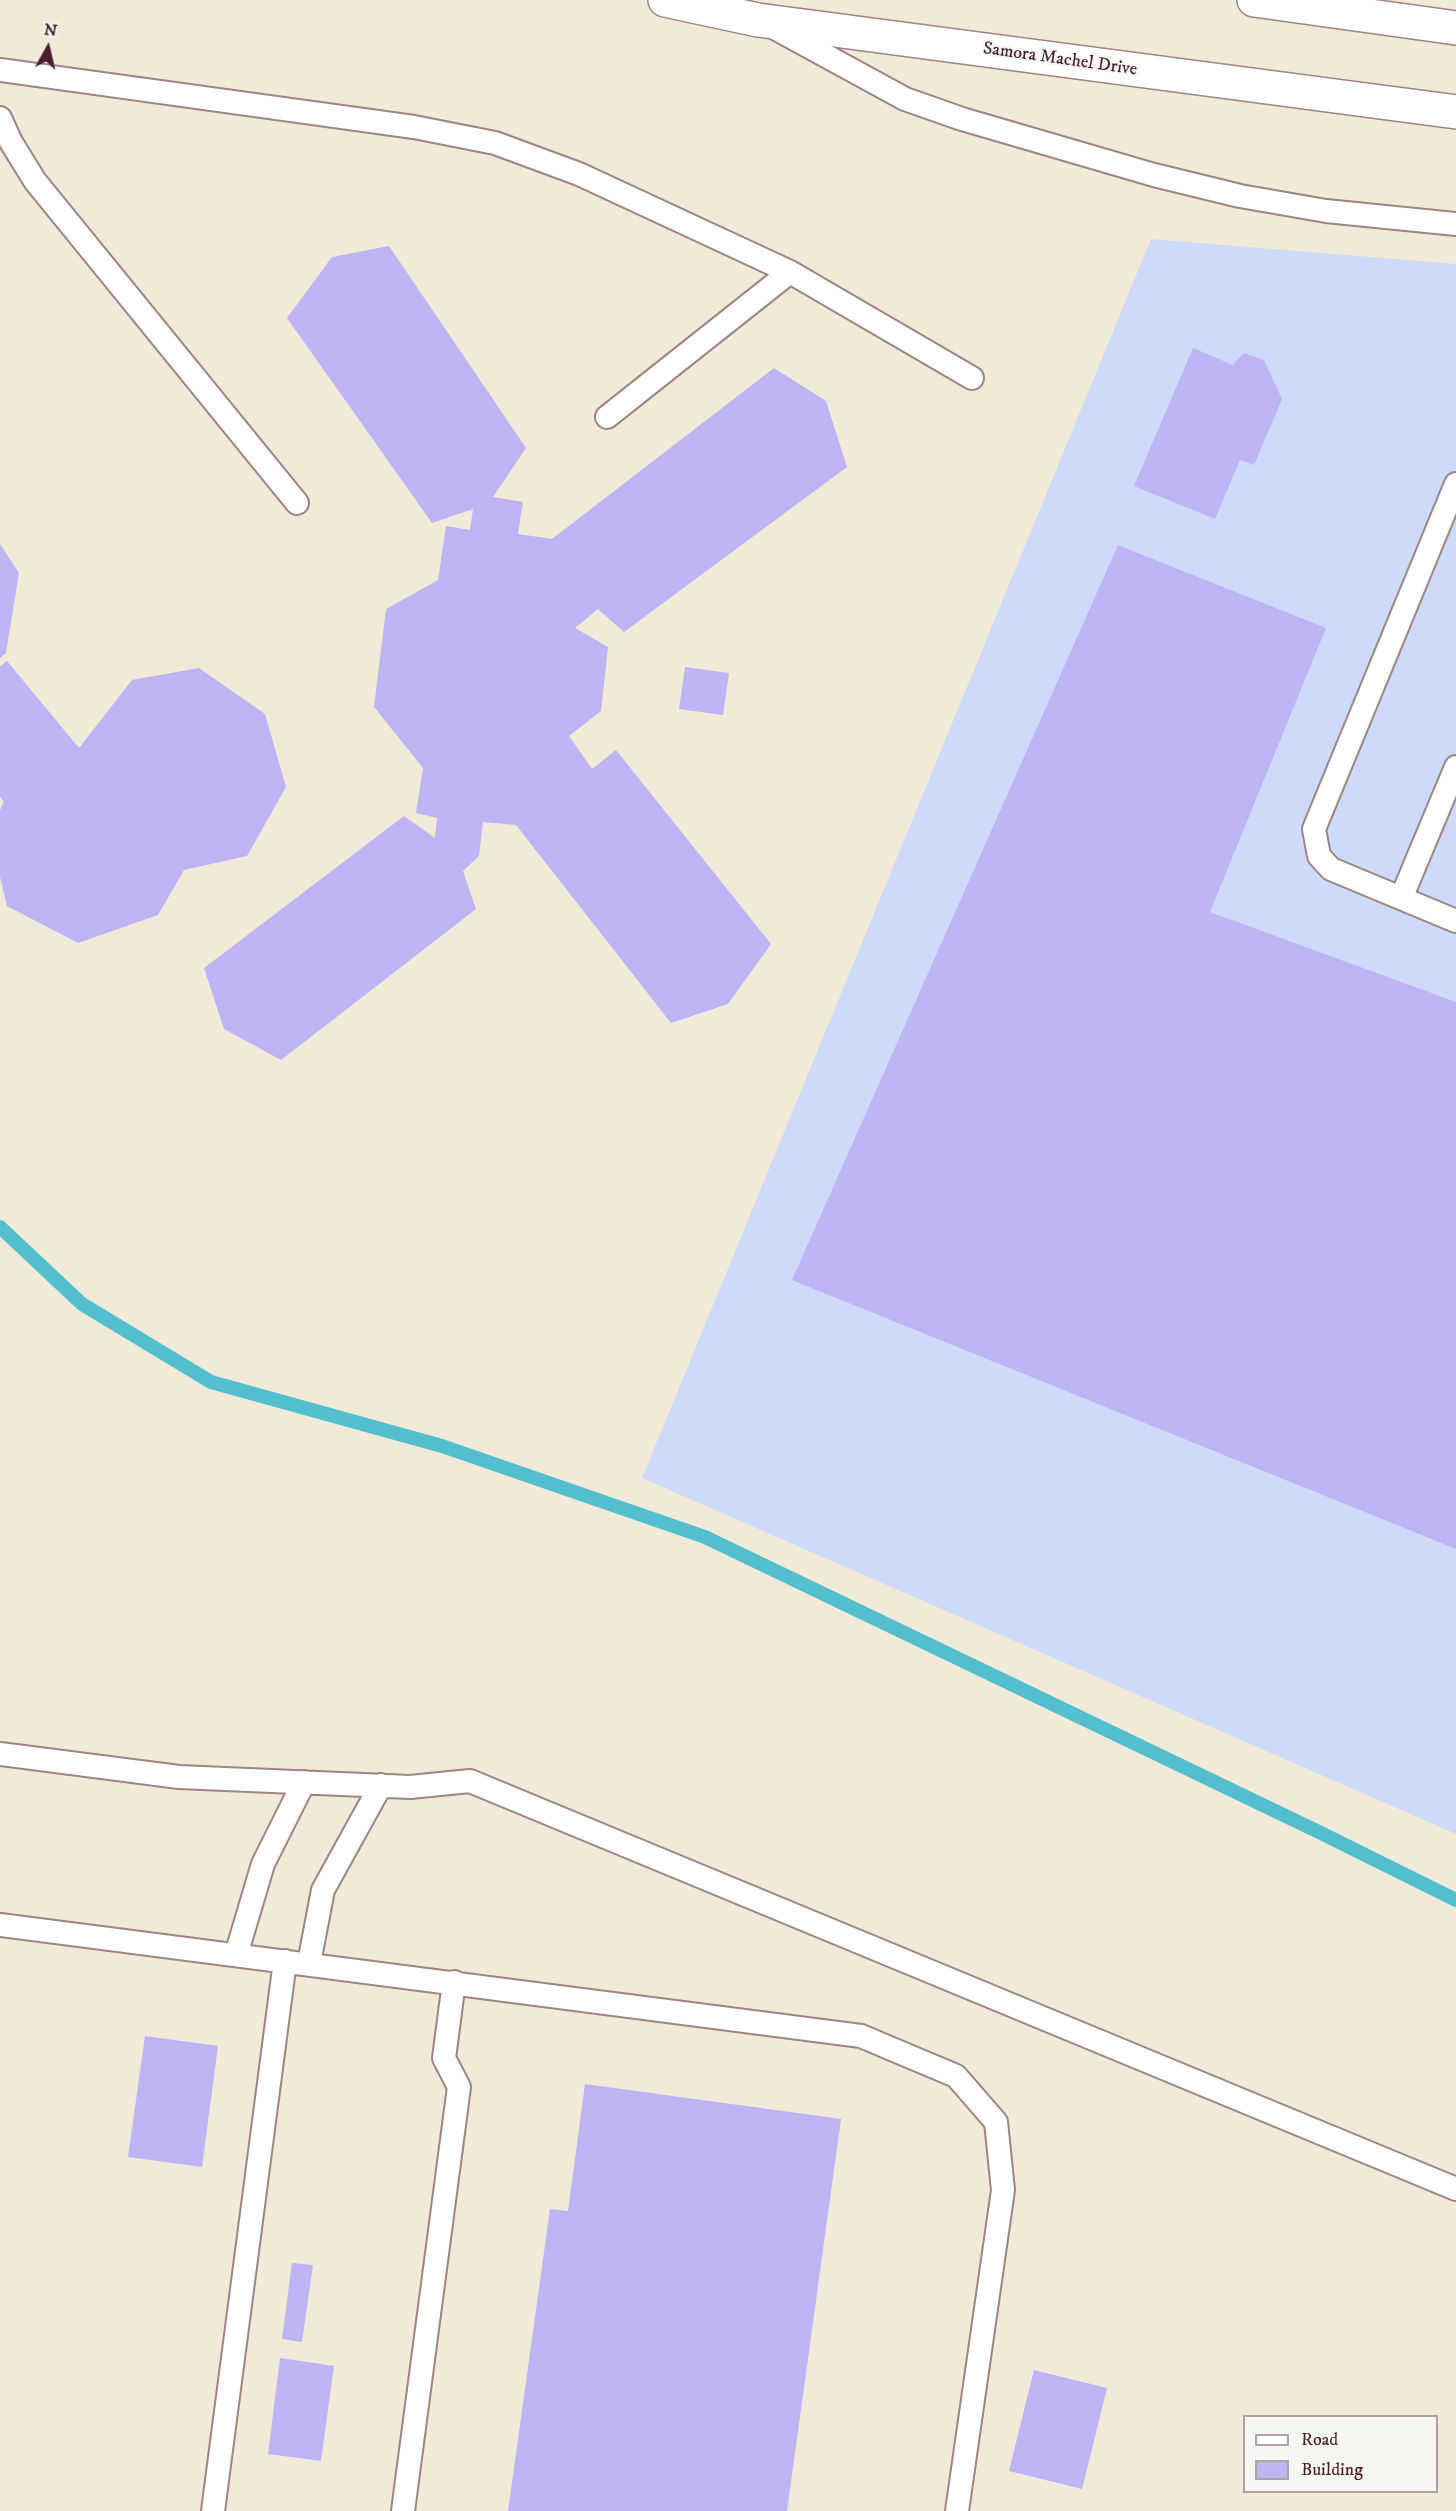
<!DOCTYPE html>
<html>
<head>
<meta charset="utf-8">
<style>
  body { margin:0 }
  #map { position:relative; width:1456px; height:2511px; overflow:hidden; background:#f1ead8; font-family:"IM FELL DW Pica",serif }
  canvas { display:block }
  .legend { position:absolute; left:1243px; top:2415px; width:195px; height:78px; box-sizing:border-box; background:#f6f6f2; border:2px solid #b1a0a2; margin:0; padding:8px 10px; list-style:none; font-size:18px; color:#4a1f2b }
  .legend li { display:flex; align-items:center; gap:12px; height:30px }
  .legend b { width:30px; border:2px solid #b1a0a2 }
  .north { position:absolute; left:18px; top:18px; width:60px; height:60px; -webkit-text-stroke:4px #f6f6f2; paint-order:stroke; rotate:8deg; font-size:16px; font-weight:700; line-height:24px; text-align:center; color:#4a1f2b }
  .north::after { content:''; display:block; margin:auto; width:21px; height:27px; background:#4a1f2b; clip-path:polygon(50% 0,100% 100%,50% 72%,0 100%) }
</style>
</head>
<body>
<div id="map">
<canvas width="1456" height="2511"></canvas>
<ul class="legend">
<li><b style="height:8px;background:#fff"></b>Road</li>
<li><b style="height:16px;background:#bcb4f3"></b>Building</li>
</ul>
<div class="north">N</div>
</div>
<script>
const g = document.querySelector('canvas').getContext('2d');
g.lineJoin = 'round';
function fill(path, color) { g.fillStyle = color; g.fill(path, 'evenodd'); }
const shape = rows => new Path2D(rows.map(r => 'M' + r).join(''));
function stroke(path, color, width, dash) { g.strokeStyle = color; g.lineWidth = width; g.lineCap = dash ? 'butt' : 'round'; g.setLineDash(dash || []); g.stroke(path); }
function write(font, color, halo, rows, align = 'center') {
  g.font = font + ' "IM FELL DW Pica",serif'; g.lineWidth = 4.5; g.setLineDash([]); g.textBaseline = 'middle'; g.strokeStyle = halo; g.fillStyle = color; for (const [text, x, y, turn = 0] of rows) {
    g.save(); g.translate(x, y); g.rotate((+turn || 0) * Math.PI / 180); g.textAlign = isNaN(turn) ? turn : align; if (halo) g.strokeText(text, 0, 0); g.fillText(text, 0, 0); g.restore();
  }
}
fill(shape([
  [1151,239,1456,264,1456,1834,642,1478]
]), '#cedafa');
stroke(shape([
  [0,1227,82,1304,211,1382,442,1446,705,1537,1321,1833,1456,1900]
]), '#52bece', 14);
fill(shape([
  [389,246,526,448,493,497,523,502,518,534,552,539,774,368,826,401,847,467,624,632,598,609,575,628,608,647,601,711,569,736,592,769,616,750,771,944,728,1004,671,1023,516,825,483,822,479,856,463,871,476,909,281,1060,224,1029,204,968,404,816,435,838,437,818,416,813,423,768,374,707,386,609,438,580,446,526,470,530,473,509,432,523,287,318,332,257],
  [1193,348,1233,365,1244,353,1264,360,1282,399,1254,465,1240,460,1215,519,1134,486],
  [0,544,19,573,6,653,0,658],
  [1118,545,1326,628,1210,912,1456,1002,1456,1549,792,1280],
  [7,661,79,748,132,680,199,668,265,714,286,787,247,856,184,870,158,915,78,943,7,906,0,877,0,810,4,802,0,796,0,666],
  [685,667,729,673,723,715,679,709],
  [145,2036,218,2046,202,2167,128,2157],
  [585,2084,841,2119,787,2511,508,2511,550,2209,568,2211],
  [292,2263,313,2265,302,2342,282,2339],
  [280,2358,334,2366,321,2461,268,2454],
  [1034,2370,1107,2388,1082,2489,1009,2471]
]), '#bcb4f3');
const lane = shape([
  [773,27,905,99,962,119,1154,175,1240,196,1326,211,1456,224],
  [0,70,414,127,495,143,579,174,790,272,972,378],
  [0,118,11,142,35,181,297,503],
  [607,417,790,272],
  [1456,484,1314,829,1319,856,1331,869,1456,921],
  [1402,896,1456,767],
  [0,1754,179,1777,410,1787,470,1781,1456,2189],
  [0,1925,861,2036,956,2076,996,2122,1003,2190,957,2511],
  [236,1955,263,1864,304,1782],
  [309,1963,323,1890,381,1785],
  [213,2511,285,1961],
  [403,2511,459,2087,444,2058,454,1982]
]);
const secondary = shape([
  [665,0,758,20,1456,112],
  [1254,0,1456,28]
]);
stroke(lane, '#9e8482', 26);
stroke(secondary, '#9e8482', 36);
stroke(lane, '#fff', 22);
stroke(secondary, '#fff', 33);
write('18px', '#4a1f2b', '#f6f6f2', [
  ["Samora Machel Drive",1060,60,8]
]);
</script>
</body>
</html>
